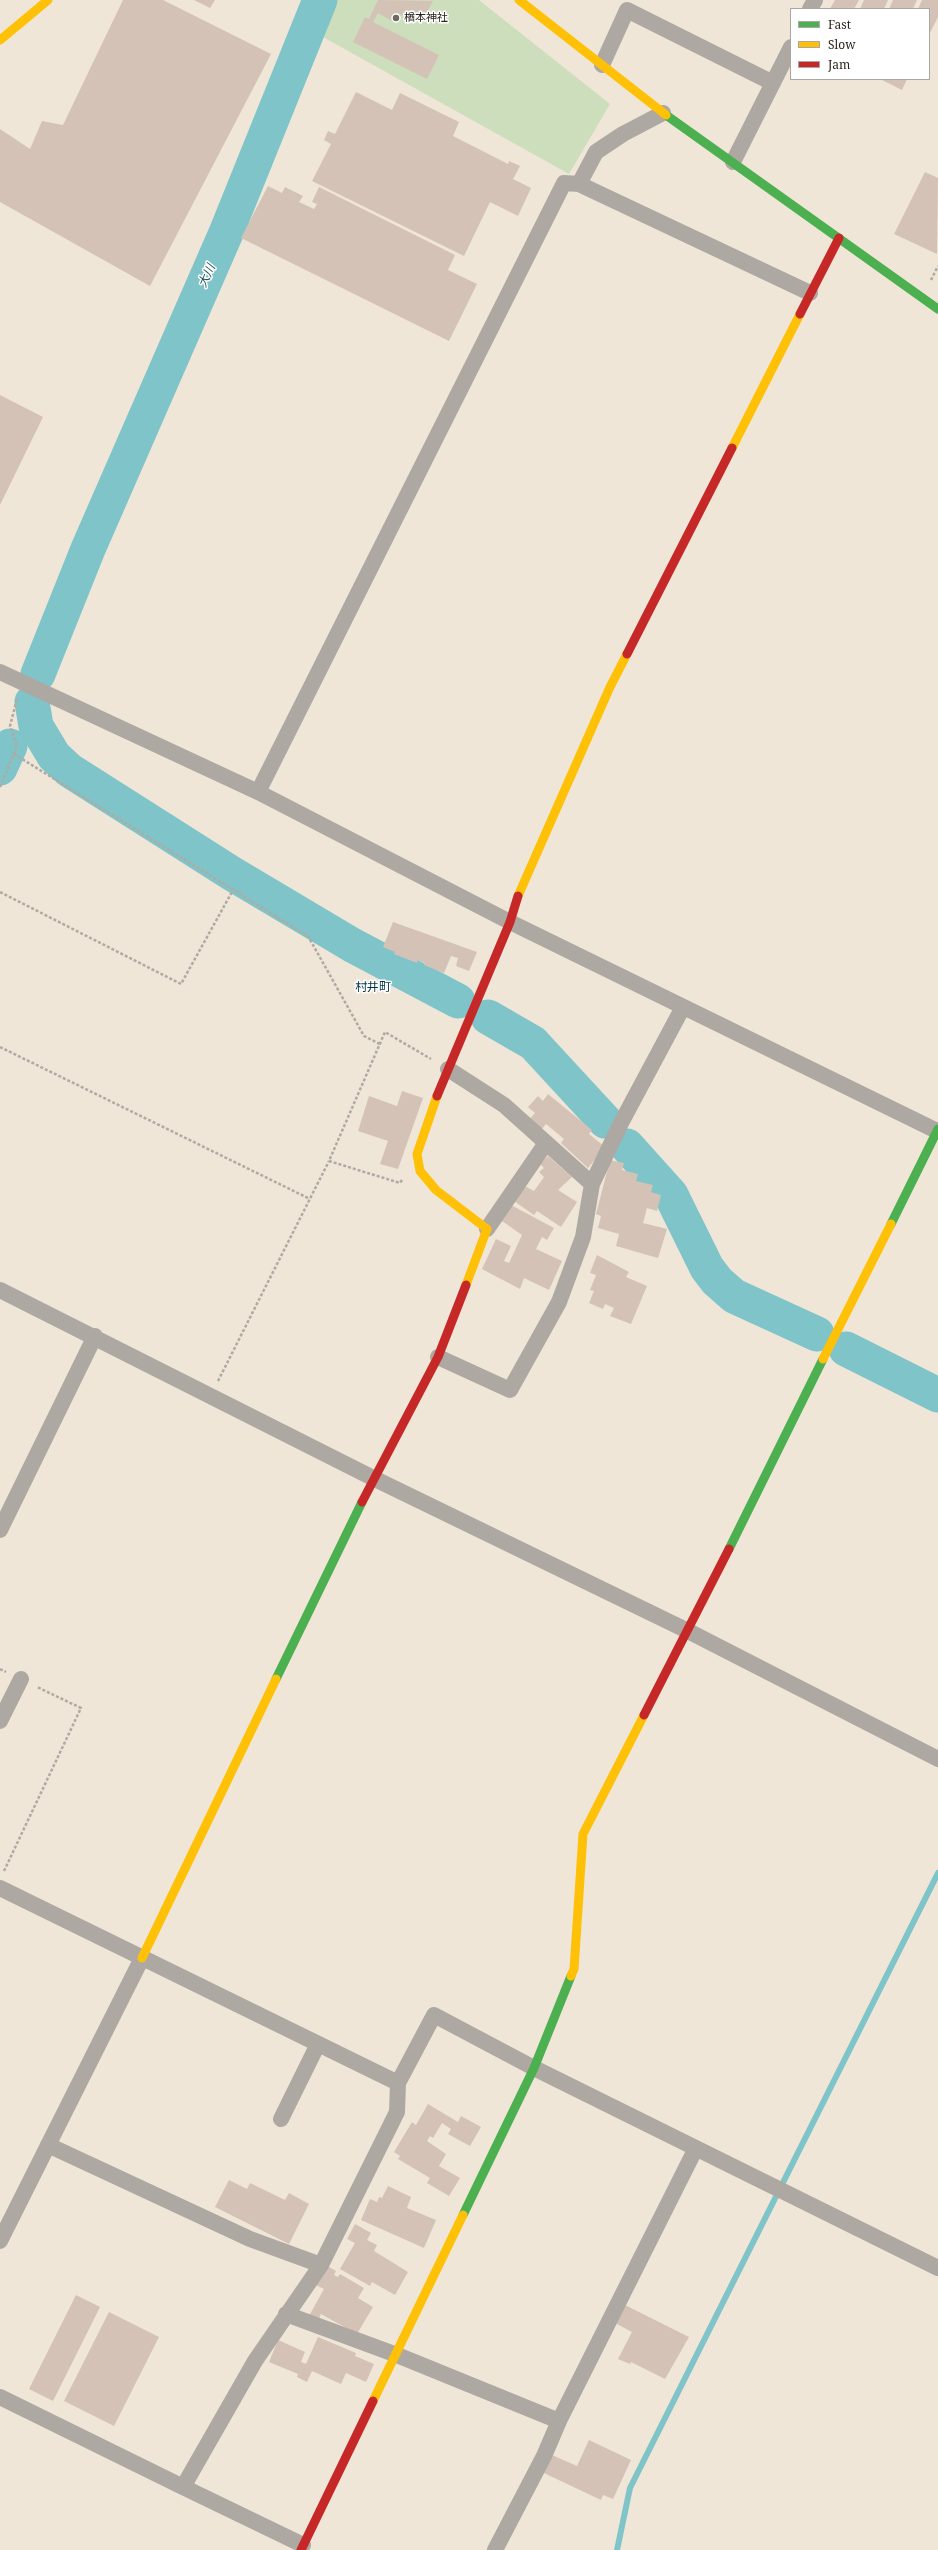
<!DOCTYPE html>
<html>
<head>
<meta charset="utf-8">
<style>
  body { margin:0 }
  #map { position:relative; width:938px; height:2550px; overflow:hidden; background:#efe6d8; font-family:"Noto Serif",serif }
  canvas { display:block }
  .legend { position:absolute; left:790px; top:8px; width:140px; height:72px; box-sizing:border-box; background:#fff; border:1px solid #aba8a4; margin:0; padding:5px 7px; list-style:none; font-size:12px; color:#2c251c }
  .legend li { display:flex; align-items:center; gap:8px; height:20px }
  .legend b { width:20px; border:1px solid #aba8a4 }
</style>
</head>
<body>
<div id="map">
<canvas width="938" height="2550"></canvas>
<ul class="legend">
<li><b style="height:5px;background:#4caf50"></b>Fast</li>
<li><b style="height:5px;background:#ffc107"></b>Slow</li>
<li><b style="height:5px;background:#c62828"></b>Jam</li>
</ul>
</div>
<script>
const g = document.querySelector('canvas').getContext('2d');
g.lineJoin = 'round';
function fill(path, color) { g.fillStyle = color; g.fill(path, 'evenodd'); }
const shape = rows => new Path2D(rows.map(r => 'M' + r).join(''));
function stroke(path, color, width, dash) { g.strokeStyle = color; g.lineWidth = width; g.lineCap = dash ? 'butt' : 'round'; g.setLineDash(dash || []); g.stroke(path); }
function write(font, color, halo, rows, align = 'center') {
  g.font = font + ' "Noto Serif","Noto Sans JP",serif'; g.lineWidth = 3; g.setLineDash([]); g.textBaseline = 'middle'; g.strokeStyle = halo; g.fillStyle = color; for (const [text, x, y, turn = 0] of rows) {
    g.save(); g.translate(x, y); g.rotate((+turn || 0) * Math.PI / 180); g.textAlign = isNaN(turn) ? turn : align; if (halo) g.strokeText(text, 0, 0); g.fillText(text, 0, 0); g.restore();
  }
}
fill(shape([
  [317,0,479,0,610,104,569,174,305,27]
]), '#cddebc');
stroke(shape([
  [617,2550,630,2488,938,1873]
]), '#7ec4c8', 6);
stroke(shape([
  [38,674,88,549,226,233,320,0],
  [32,702,36,726,54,756,69,770,231,873,352,945,458,1001],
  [0,768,10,746],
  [488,1017,533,1043,605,1121],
  [627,1146,671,1195,707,1268,717,1281,734,1296,817,1334],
  [846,1349,938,1395]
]), '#7ec4c8', 35);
fill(shape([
  [123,0,163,0,271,54,150,286,0,202,0,129,30,149,42,121,63,125],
  [194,0,215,0,210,8],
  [378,0,433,1,424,17,416,13,413,21,398,13,394,22,378,13,373,22,439,55,427,79,353,42,365,17,369,19],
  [835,0,859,0,854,9,830,9],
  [864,0,888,0,884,9,860,9],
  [893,0,917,0,913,9,889,9],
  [922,0,938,0,938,17,929,35,929,9,918,9],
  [880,79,907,79,902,90],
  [356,92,392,110,400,93,459,122,453,136,508,164,509,161,520,166,513,179,531,188,518,216,490,202,464,256,312,181,331,144,324,140,328,131,335,134],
  [925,172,938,178,937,254,894,234],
  [268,186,282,193,285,187,303,196,299,202,314,209,317,204,312,202,319,187,455,255,448,270,477,284,449,341,241,238],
  [0,395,43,417,0,505],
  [393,922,477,952,469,971,456,966,458,958,451,956,444,973,424,965,425,963,418,960,417,963,394,954,395,952,383,947],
  [402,1091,423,1098,398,1169,380,1164,388,1141,358,1131,369,1096,397,1106],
  [548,1094,592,1130,589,1134,605,1147,588,1168,561,1143,564,1139,546,1124,541,1130,529,1120,535,1113,528,1107,538,1096,543,1101],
  [548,1156,572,1177,558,1190,577,1202,561,1227,537,1211,534,1215,514,1201,525,1186,534,1191,544,1177,539,1172,544,1168,540,1164],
  [610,1160,624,1163,622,1170,638,1174,636,1181,653,1185,651,1192,661,1195,657,1211,647,1208,643,1223,667,1229,658,1258,616,1246,619,1234,598,1228,601,1216,596,1214],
  [511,1205,554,1228,547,1240,542,1237,536,1249,562,1261,549,1290,524,1278,520,1289,482,1269,496,1239,511,1246,504,1261,509,1263,522,1235,502,1221],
  [597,1255,629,1272,626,1277,647,1286,631,1324,610,1316,614,1308,605,1304,603,1309,589,1303,594,1291,590,1290,596,1275,590,1273],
  [428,2104,458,2122,461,2116,481,2127,470,2146,448,2134,451,2129,442,2123,433,2138,430,2136,427,2141,446,2154,439,2166,460,2178,449,2196,427,2183,430,2178,398,2159,400,2156,394,2152,412,2122,416,2125],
  [229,2180,247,2189,250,2183,285,2200,289,2193,309,2204,289,2244,215,2207],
  [388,2186,411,2197,407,2208,436,2220,424,2248,361,2220,370,2199,377,2202,379,2197,382,2198],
  [355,2224,371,2233,367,2240,377,2245,374,2251,408,2272,395,2295,372,2282,370,2286,340,2269,355,2243,347,2239],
  [324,2264,336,2271,334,2275,338,2277,340,2274,364,2288,358,2298,373,2307,357,2334,321,2314,318,2321,309,2316,324,2289,312,2283],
  [76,2295,100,2307,53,2401,29,2389],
  [625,2305,689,2337,665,2379,631,2362,630,2364,618,2359,632,2332,615,2323],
  [109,2312,159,2337,114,2426,64,2401],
  [318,2337,356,2353,355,2356,374,2364,366,2382,346,2373,341,2384,312,2371,307,2382,297,2377,298,2374,269,2362,278,2340,305,2352,301,2362,306,2364],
  [589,2440,631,2460,613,2499,603,2495,601,2500,544,2473,552,2455,577,2466]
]), '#d4c2b6');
stroke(shape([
  [931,280,938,266],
  [14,754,308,936,364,1036,380,1044],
  [0,787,17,746,10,726,17,699],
  [0,892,181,984,233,890],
  [0,1047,310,1199],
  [402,1180,400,1183,329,1161,385,1032,431,1059],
  [218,1381,329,1161],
  [0,1669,6,1672],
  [4,1871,81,1708,37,1687]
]), '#afaaa3', 2.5, [3, 2]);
stroke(shape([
  [810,9,815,0],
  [602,65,627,10,773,83],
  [733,162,791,47],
  [579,184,596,152,623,134,663,113],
  [0,672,258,792,510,922,937,1131],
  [258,792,564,183,579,184,810,293],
  [592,1184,621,1123,683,1007],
  [487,1229,546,1143],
  [0,1290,373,1478,688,1631,938,1759],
  [438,1357,510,1390,559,1302,583,1237,592,1184,504,1105,448,1069],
  [0,1530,95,1336],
  [0,1721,21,1679],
  [0,1888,398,2083],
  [281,2119,318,2044],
  [48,2145,250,2239,321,2265],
  [0,2241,142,1958],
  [286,2314,397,2355,559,2421,696,2148],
  [0,2397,183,2487,255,2361,321,2265,397,2112,398,2083,434,2015,534,2068,938,2268],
  [183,2487,303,2545],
  [495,2550,544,2456,559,2421]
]), '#aea8a2', 16);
stroke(shape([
  [666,115,938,309],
  [891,1224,938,1129],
  [729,1549,823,1359],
  [276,1679,362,1502],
  [463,2215,534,2068,571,1976]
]), '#4caf50', 9);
stroke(shape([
  [519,0,666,115],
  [0,40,48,0],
  [732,448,800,314],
  [518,896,610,687,627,654],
  [437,1096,417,1154,420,1171,436,1190,487,1229,466,1285],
  [823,1359,891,1224],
  [142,1958,276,1679],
  [571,1976,574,1969,583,1834,644,1715],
  [373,2401,463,2215]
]), '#ffc107', 9);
stroke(shape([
  [800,314,839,238],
  [627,654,732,448],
  [437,1096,510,922,518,896],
  [362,1502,438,1357,466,1285],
  [644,1715,729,1549],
  [301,2550,373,2401]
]), '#c62828', 9);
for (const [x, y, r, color] of [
  [396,18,4,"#70695e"]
]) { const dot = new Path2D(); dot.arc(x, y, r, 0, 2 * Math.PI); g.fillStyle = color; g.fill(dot); stroke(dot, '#fff', 1.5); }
write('11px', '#2c251c', '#fff', [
  ["楢本神社",404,18]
], 'left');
write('italic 12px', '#265358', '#fff', [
  ["大川",207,276,-66]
]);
write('12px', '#003547', '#fff', [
  ["村井町",373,988]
]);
</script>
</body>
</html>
